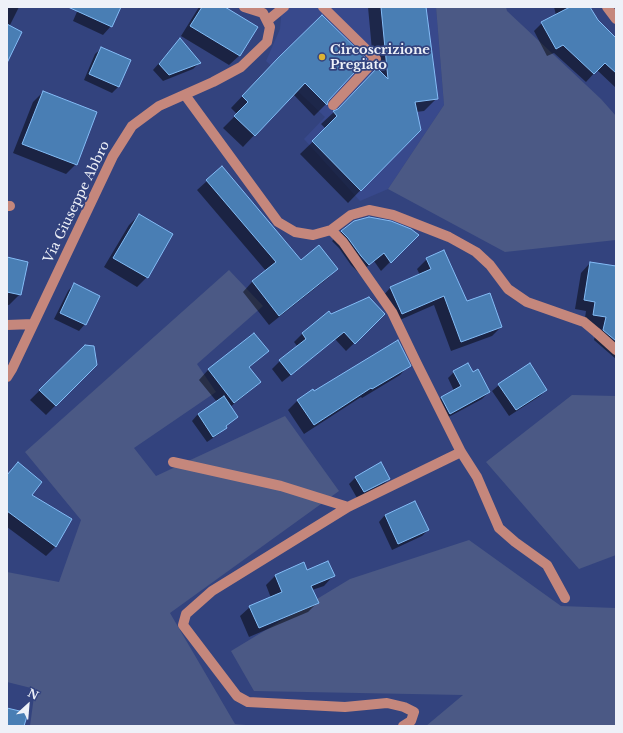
<!DOCTYPE html>
<html>
<head>
<meta charset="utf-8">
<style>
  body { margin:0 }
  #map { position:relative; width:623px; height:733px; overflow:hidden; background:#33437e; font-family:"Libre Baskerville",serif }
  canvas { display:block }
  .frame { position:absolute; inset:0; border:8px solid #eef1f8; pointer-events:none }
  .north { position:absolute; left:8px; top:685px; width:40px; height:40px; -webkit-text-stroke:3px #33437e; paint-order:stroke; rotate:26deg; font-size:11px; font-weight:700; line-height:16px; text-align:center; color:#eef1f8 }
  .north::after { content:''; display:block; margin:auto; width:14px; height:18px; background:#eef1f8; clip-path:polygon(50% 0,100% 100%,50% 72%,0 100%) }
</style>
</head>
<body>
<div id="map">
<canvas width="623" height="733"></canvas>
<div class="frame"></div>
<div class="north">N</div>
</div>
<script>
const g = document.querySelector('canvas').getContext('2d');
g.lineJoin = 'round';
function fill(path, color) { g.fillStyle = color; g.fill(path, 'evenodd'); }
const shape = rows => new Path2D(rows.map(r => 'M' + r).join(''));
function stroke(path, color, width, dash) { g.strokeStyle = color; g.lineWidth = width; g.lineCap = dash ? 'butt' : 'round'; g.setLineDash(dash || []); g.stroke(path); }
function write(font, color, halo, rows, align = 'center') {
  g.font = font + ' "Libre Baskerville",serif'; g.lineWidth = 3.5; g.setLineDash([]); g.textBaseline = 'middle'; g.strokeStyle = halo; g.fillStyle = color; for (const [text, x, y, turn = 0] of rows) {
    g.save(); g.translate(x, y); g.rotate((+turn || 0) * Math.PI / 180); g.textAlign = isNaN(turn) ? turn : align; if (halo) g.strokeText(text, 0, 0); g.fillText(text, 0, 0); g.restore();
  }
}
fill(shape([
  [282,7,436,7,444,105,388,189,360,201,304,139,325,117,266,61,280,29]
]), '#38498c');
fill(shape([
  [436,7,506,7,507,11,601,99,616,116,616,240,505,252,388,189,444,105],
  [229,270,263,306,197,364,216,392,134,448,156,476,285,416,339,491,170,613,235,724,257,726,30,726,35,689,7,682,7,572,59,582,81,520,25,452],
  [572,395,616,396,616,555,579,569,486,462],
  [469,540,561,606,616,608,616,726,426,726,463,695,254,691,231,651,350,579]
]), '#4b5985');
fill(shape([
  [7,7,19,7,9,27,7,61],
  [79,7,120,7,111,26,103,35,73,21],
  [199,7,223,7,256,27,239,56,229,65,181,36],
  [368,7,425,7,437,98,424,111,416,112,419,130,348,203,300,154,326,129,321,124,334,112,337,111,374,72],
  [554,7,589,7,597,21,616,39,616,88,597,70,586,82,554,53,547,56,534,31,542,23,556,15],
  [322,16,327,100,326,104,314,116,293,94,243,147,223,128,237,114,231,108,266,71],
  [180,39,199,63,193,69,163,81,153,70],
  [102,48,128,64,118,87,112,93,84,80,95,54],
  [43,92,76,164,66,174,13,153,33,102],
  [207,181,301,262,337,269,328,278,269,325,243,292,252,282,266,271,197,190],
  [139,215,147,277,137,287,104,267,129,225],
  [342,231,417,235,381,271,374,261,359,273,351,265,339,248,332,241],
  [7,258,20,294,9,305,7,305],
  [427,259,467,302,501,327,492,336,451,351,434,305,393,323,381,298,390,288,420,275,417,269],
  [590,263,616,267,616,359,594,340,597,327,584,325,586,311,575,309,581,273],
  [74,284,85,324,79,331,54,319,68,291],
  [328,313,330,316,384,314,346,351,335,339,282,382,272,369,280,361,298,347,294,342,302,334],
  [254,334,267,351,258,360,248,368,260,382,250,391,230,407,236,417,219,434,207,442,192,421,198,414,217,402,199,380,208,370],
  [85,346,96,364,46,415,30,400],
  [529,364,546,390,540,396,509,416,492,391,499,385],
  [409,365,400,375,362,398,361,397,304,434,288,410,298,400,314,392],
  [454,372,472,374,489,392,482,399,443,420,435,404,441,398,454,391,448,378],
  [18,464,31,496,70,519,55,547,46,556,7,527,7,475],
  [356,477,389,479,383,485,357,498,349,484],
  [385,515,428,530,422,536,392,550,379,522],
  [303,564,307,571,333,576,324,586,312,590,317,603,308,612,249,637,240,616,250,607,271,598,266,585,275,576]
]), '#0007');
const building = shape([
  [68,7,121,7,112,27,68,7],
  [202,7,225,7,258,27,240,56,190,26,202,7],
  [381,7,426,7,438,99,415,102,421,130,361,191,312,141,337,116,333,111,338,109,377,68,388,79,381,7],
  [570,7,590,7,598,20,616,38,616,73,605,63,594,74,563,45,556,49,541,22,570,7],
  [322,15,367,59,328,101,327,105,305,83,255,136,234,116,248,102,242,96,278,58,322,15],
  [7,24,22,32,7,63,7,24],
  [180,38,201,63,169,75,159,64,180,38],
  [101,47,131,60,119,87,89,74,101,47],
  [43,91,97,112,77,165,22,144,43,91],
  [222,166,301,260,319,245,338,269,279,316,252,281,276,262,206,180,222,166],
  [139,214,173,234,148,278,113,258,139,214],
  [369,217,391,221,411,229,419,235,391,263,384,253,369,265,361,256,348,238,341,231,354,221,369,217],
  [444,250,467,301,490,293,502,327,461,342,444,296,402,314,390,287,431,269,426,258,444,250],
  [7,257,28,262,21,295,7,292,7,257],
  [590,262,616,266,616,341,603,330,606,317,593,315,595,302,584,300,590,262],
  [74,283,100,296,86,325,60,313,74,283],
  [369,297,385,314,355,344,344,332,291,375,279,360,306,339,302,333,329,311,331,314,369,297],
  [254,333,269,351,249,367,261,382,234,403,208,369,254,333],
  [398,340,411,366,372,389,371,388,314,425,297,400,313,389,314,391,398,340],
  [85,345,94,346,97,365,56,406,39,390,85,345],
  [468,363,473,372,478,369,490,392,450,414,441,397,461,386,453,371,468,363],
  [530,363,547,390,516,410,498,384,530,363],
  [224,396,238,417,226,426,227,428,213,437,198,414,224,396],
  [18,462,42,482,32,495,72,519,56,547,7,511,7,475,18,462],
  [381,462,390,479,364,492,355,477,381,462],
  [415,501,429,530,398,544,385,515,415,501],
  [328,561,335,576,311,586,319,603,259,628,249,606,282,592,275,575,304,562,307,570,328,561],
  [7,708,28,713,24,726,7,726,7,708]
]);
fill(building, '#497eb4');
stroke(building, '#84bcf6', 1);
stroke(shape([
  [244,7,263,13],
  [323,7,376,59,333,105],
  [607,7,616,19],
  [267,21,284,7],
  [185,95,278,222,295,232,313,235,331,230,343,242,392,312,416,362,461,452,477,477,499,528,515,542,547,565,565,598],
  [7,206,10,206],
  [331,230,351,215,369,210,393,215,449,237,476,252,490,265,508,289,527,302,584,322,596,332,616,350],
  [7,325,33,324],
  [7,377,12,369,113,156,132,126,159,106,213,82,241,67,267,42,270,27,263,13],
  [173,462,281,486,348,507],
  [403,726,411,721,414,712,404,707,387,703,345,707,248,702,237,696,183,625,186,614,212,591,348,507,461,452]
]), '#c5877c', 10);
for (const [x, y, r, color] of [
  [322,57,4,"#dbb233"]
]) { const dot = new Path2D(); dot.arc(x, y, r, 0, 2 * Math.PI); g.fillStyle = color; g.fill(dot); stroke(dot, '#33437e', 1.5); }
write('bold 13px', '#eef1f8', '#33437e', [
  ["Circoscrizione",330,50],
  ["Pregiato",330,65]
], 'left');
write('13px', '#eef1f8', '#33437e', [
  ["Via Giuseppe Abbro",77,202,-64]
]);
</script>
</body>
</html>
